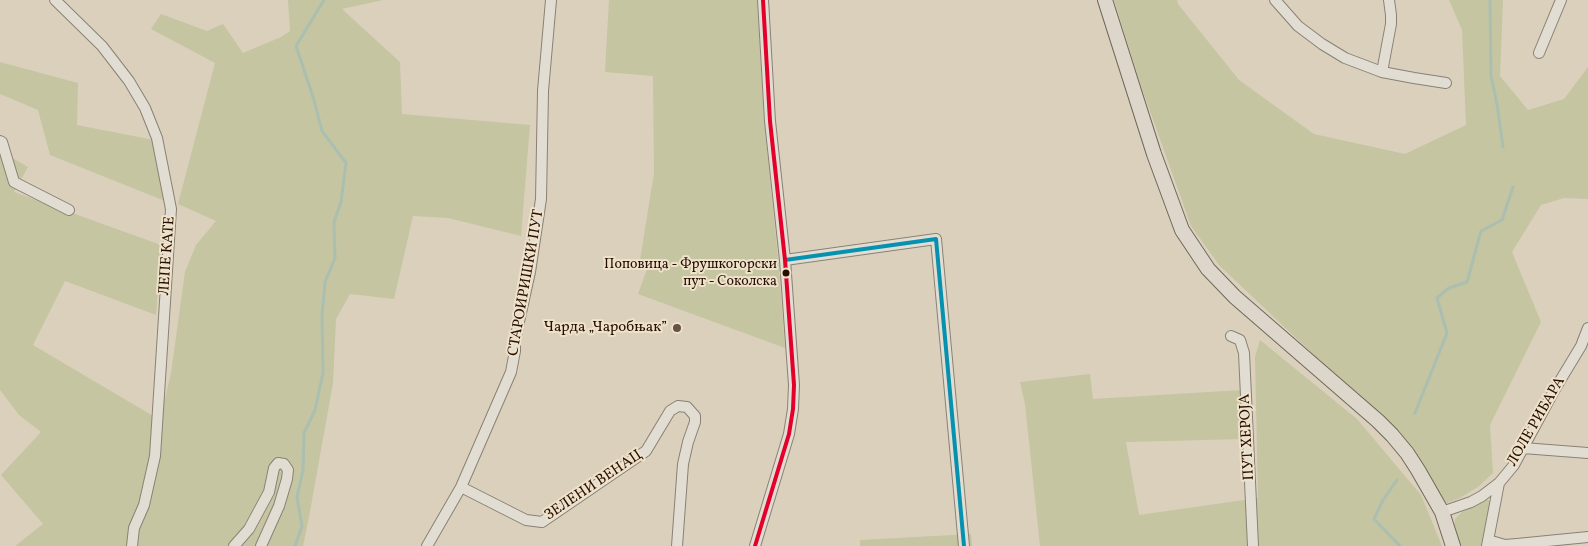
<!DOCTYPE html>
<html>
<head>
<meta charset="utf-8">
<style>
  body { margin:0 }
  canvas { display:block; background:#dad0bc }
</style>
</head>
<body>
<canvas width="1588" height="546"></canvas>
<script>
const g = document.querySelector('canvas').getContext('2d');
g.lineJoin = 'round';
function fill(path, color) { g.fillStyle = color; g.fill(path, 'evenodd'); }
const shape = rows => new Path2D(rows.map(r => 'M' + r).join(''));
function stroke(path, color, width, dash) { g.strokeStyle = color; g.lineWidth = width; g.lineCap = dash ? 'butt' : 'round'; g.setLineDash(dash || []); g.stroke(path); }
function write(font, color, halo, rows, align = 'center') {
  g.font = font + ' Vollkorn,serif'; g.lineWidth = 4; g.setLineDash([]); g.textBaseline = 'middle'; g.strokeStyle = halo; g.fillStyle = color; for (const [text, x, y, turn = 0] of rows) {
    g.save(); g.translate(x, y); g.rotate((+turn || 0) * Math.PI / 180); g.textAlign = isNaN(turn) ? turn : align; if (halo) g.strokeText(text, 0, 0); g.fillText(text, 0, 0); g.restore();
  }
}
fill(shape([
  [288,0,383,0,342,9,400,62,402,114,530,125,521,236,448,218,413,216,394,299,350,294,336,319,333,383,309,517,303,546,15,546,43,524,1,475,41,432,19,415,0,390,0,151,28,167,14,192,161,245,156,315,65,281,33,345,160,420,171,373,185,272,196,245,216,221,178,204,215,63,151,29,161,14,207,31,223,24,243,53,281,37,290,31],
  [609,0,757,0,764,119,778,258,785,348,638,294,649,264,640,260,654,173,653,76,605,72],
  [1114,0,1177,0,1178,4,1239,80,1314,134,1405,154,1466,125,1462,30,1449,0,1503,0,1500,76,1528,110,1564,99,1588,67,1588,199,1564,198,1541,205,1512,252,1541,322,1490,425,1493,473,1478,487,1458,499,1446,503,1423,467,1389,424,1317,358,1219,265,1191,226,1140,83],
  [0,62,78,83,77,125,154,140,165,201,50,155,38,110,0,94],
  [1260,340,1357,419,1421,495,1442,546,1040,546,1025,404,1020,382,1090,374,1093,399,1242,390,1243,439,1126,442,1139,515,1258,498,1255,357],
  [1486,500,1491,500,1484,546,1458,546,1454,531,1455,519,1462,512],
  [971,534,972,546,860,546,860,540]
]), '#c5c5a2');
stroke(shape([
  [1490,0,1491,76,1497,104,1503,147],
  [1415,413,1447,333,1437,298,1449,288,1467,282,1481,231,1502,220,1513,187],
  [1397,480,1383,500,1374,519,1400,546],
  [295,546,302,526,297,497,303,470,304,433,315,410,323,373,322,316,325,282,335,258,334,222,341,202,346,163,322,131,314,100,296,46,324,0]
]), '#abbfb0', 3);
const minor = shape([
  [55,0,102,46,129,81,145,108,157,138,171,209,155,456,144,505,134,528,132,546],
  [1275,0,1298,26,1322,44,1345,58,1382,72,1414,78,1446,83],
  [1539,53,1561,0],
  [1382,72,1391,24,1391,15,1389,0],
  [0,141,2,142,14,182,69,210],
  [785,260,936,239,964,546],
  [1231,336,1240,340,1244,353,1253,546],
  [1523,448,1588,453],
  [461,487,526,520,542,522,646,451,670,411,678,406,687,407,695,416,695,422,688,442,683,464,677,546],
  [1442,512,1471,502,1482,496,1499,483,1514,465,1555,389,1581,346,1588,328],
  [1488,540,1505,545,1517,544,1588,537],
  [234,546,249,529,269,492,274,468,278,463,284,464,288,470,287,479,279,506,261,546],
  [427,546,461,487,511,372,515,351,515,340,530,272,541,199,543,91,551,0],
  [755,546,789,434,793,409,794,385,785,260,770,121,763,0],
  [1487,546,1499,483]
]);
const major = shape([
  [1105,0,1154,154,1182,230,1208,269,1235,297,1378,421,1392,435,1407,453,1418,470,1442,512,1453,546]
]);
stroke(minor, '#8a8174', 12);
stroke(major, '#70685c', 16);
stroke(minor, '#e2ddd3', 10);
stroke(major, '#ddd7cb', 14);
stroke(shape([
  [785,260,936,239,964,546]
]), '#0692af', 4);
stroke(shape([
  [755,546,789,434,793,409,794,385,785,260,770,121,763,0]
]), '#e4002b', 4);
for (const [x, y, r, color] of [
  [786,273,4.5,"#260f02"],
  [677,328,5,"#655343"]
]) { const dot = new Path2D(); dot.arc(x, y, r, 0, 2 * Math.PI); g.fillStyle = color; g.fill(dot); stroke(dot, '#efe2cb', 2); }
write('14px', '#260f02', '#efe2cb', [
  ["Поповица - Фрушкогорски",777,265],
  ["пут - Соколска",777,282]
], 'right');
write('15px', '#260f02', '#efe2cb', [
  ["ЛЕПЕ КАТЕ",168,256,-86],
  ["СТАРОИРИШКИ ПУТ",527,283,-80],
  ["ЛОЛЕ РИБАРА",1537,422,-60],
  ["ПУТ ХЕРОЈА",1248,437,-93],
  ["ЗЕЛЕНИ ВЕНАЦ",594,486,-34]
]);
write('15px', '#260f02', '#efe2cb', [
  ["Чарда „Чаробњак”",667,328]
], 'right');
</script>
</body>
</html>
